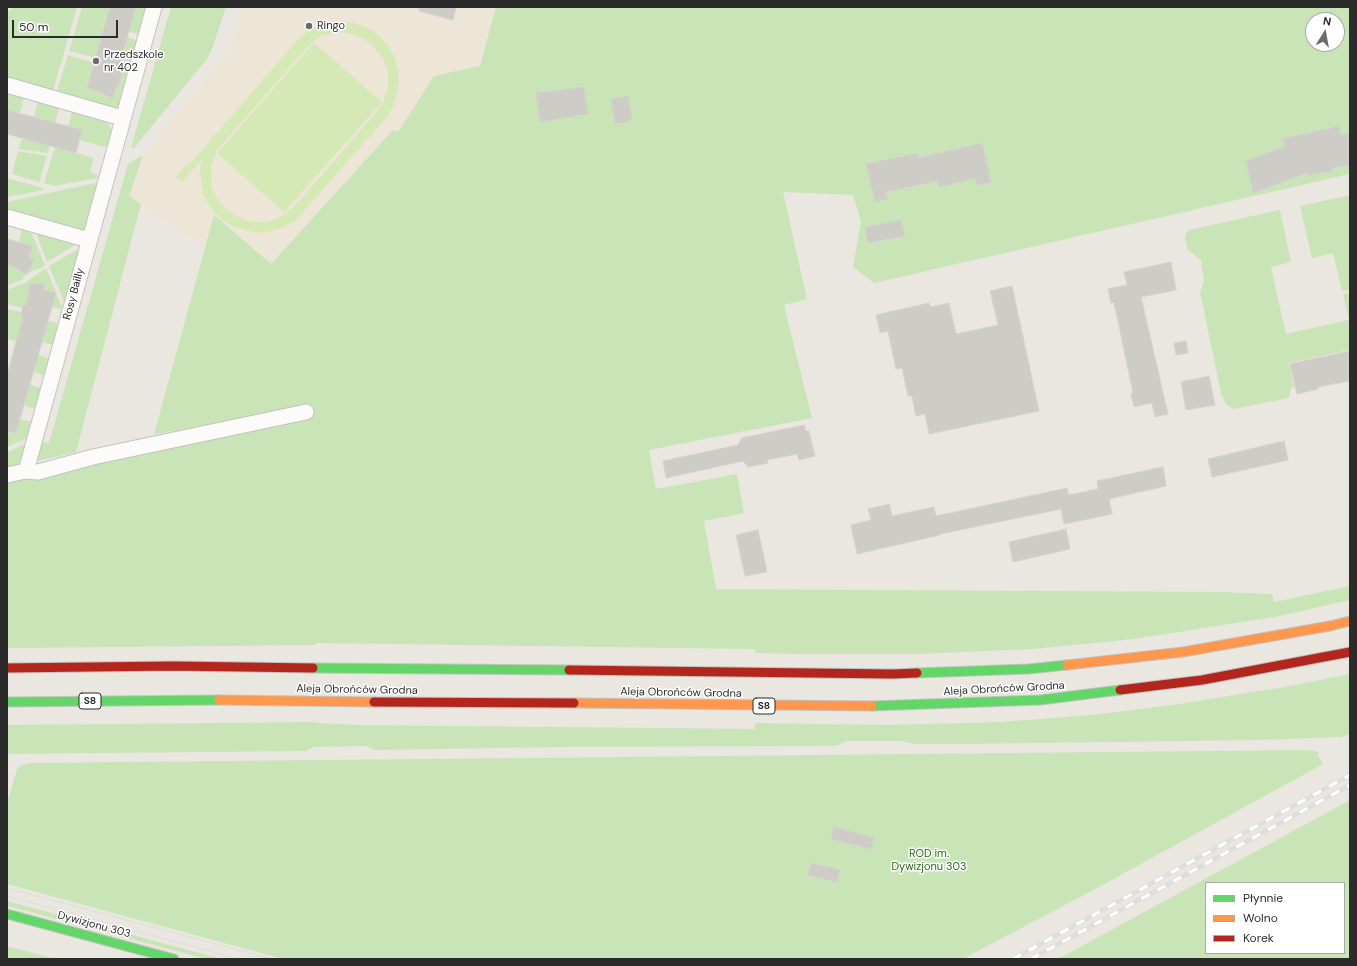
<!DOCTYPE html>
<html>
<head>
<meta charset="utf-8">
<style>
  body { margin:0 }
  #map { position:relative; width:1357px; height:966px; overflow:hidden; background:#eae6e0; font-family:"DM Sans",sans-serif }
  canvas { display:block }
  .frame { position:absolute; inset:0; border:8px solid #2b2b2b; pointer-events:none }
  .legend { position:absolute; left:1205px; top:882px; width:140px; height:72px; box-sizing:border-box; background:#fff; border:1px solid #aaa; margin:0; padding:5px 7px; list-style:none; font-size:12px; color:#2b2b2b }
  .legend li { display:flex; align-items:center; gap:8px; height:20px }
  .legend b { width:20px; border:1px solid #aaa }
  .north { position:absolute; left:1305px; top:12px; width:40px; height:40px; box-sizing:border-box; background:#fff; border:1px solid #aaa; border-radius:50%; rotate:11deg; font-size:11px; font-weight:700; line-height:16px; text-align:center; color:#2b2b2b }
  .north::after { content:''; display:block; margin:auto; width:14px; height:18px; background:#6e6c6a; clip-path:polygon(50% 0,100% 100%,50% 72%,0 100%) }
  .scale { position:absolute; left:12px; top:20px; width:106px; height:18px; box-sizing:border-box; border:2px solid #2b2b2b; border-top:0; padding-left:5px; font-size:12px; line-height:14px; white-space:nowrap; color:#2b2b2b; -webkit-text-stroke:3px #fff; paint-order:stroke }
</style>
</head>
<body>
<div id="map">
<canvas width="1357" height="966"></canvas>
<div class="frame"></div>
<ul class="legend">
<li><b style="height:5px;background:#63d668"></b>Płynnie</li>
<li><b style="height:5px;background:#ff974d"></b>Wolno</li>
<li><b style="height:5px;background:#b3261e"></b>Korek</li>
</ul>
<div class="north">N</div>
<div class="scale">50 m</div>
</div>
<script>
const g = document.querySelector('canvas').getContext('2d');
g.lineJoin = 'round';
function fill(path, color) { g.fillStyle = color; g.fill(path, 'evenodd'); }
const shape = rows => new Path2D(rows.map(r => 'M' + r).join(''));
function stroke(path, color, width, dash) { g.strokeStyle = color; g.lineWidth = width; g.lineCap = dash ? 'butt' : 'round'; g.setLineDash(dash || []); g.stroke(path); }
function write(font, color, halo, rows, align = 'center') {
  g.font = font + ' "DM Sans",sans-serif'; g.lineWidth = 3; g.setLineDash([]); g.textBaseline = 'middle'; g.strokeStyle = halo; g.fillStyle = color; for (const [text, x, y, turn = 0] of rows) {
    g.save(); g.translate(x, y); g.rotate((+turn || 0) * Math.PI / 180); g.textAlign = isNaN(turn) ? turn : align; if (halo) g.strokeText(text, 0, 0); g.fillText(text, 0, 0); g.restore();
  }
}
fill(shape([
  [242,7,496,7,480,66,434,76,398,132,311,220,271,264,214,216,204,247,129,196,143,155,232,48]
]), '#ede5d5');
fill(shape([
  [14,7,77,7,53,91,7,78,7,12],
  [82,7,110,7,96,58,69,51],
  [136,7,149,8,141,34,129,32],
  [171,7,226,7,212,49,207,59,134,148,131,148],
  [496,7,1350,7,1350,174,874,283,853,267,861,221,853,195,783,192,807,299,784,305,812,418,649,450,656,489,737,474,744,513,704,521,716,589,1220,592,1272,594,1274,602,1350,586,1350,600,1274,617,1134,639,1034,649,918,654,800,654,755,653,755,649,316,643,316,645,7,648,7,479,226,422,154,434,214,215,271,264,393,130,398,132,434,76,480,66],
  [1313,20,1337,20,1337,44,1313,44],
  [127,37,138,41,132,62,121,60],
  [68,55,94,63,87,88,102,91,101,95,113,98,116,87,118,87,124,67,131,69,119,105,114,108,57,91],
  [9,93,24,98,20,113,7,110,7,100],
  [38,101,59,107,55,123,34,117],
  [72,111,106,120,111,129,112,136,109,148,79,140,68,127],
  [22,138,50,146,48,153,19,149],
  [55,147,94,158,90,172,98,175,97,178,54,186,44,183],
  [18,151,47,156,39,182,12,174],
  [143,155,129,196,141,204,76,452,37,461,34,460,39,441,49,443,128,164],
  [7,178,43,188,43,190,7,197],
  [100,182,87,226,81,231,7,210,7,202],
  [1350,195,1350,290,1342,291,1333,253,1312,258,1300,206],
  [1280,210,1291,262,1271,267,1286,334,1349,320,1343,294,1350,293,1350,350,1289,363,1294,387,1291,388,1289,398,1234,409,1226,404,1221,393,1200,292,1204,282,1201,260,1188,250,1185,237,1186,233,1189,230],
  [22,229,30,229,45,265,39,269,36,269,24,276,23,279,7,286,7,265,19,269,26,274,34,261,29,257,32,246,19,242],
  [35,230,77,244,47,262],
  [76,250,79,250,80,253,66,306,49,266],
  [46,268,62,307,61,309,52,307,44,290,44,283,29,284,29,293,26,305,23,305,23,308,7,304,7,290,26,282],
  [7,309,22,312,21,316,23,317,16,341,7,339],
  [48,321,60,324,54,345,42,342],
  [38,355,51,359,46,376,34,372],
  [30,385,41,388,36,409,24,406],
  [20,419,32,422,31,436,7,447,7,431,16,433],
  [29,442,22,464,7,467,7,452],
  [1350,674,1350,734,1341,737,1262,740,957,744,913,744,902,741,847,741,836,746,565,747,375,750,366,746,313,747,306,751,300,751,7,754,7,725,317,722,318,723,358,725,755,729,755,723,886,725,1001,722,1092,715,1172,705,1285,687],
  [1308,750,1318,752,1319,754,1317,757,1319,757,1323,764,1097,888,963,959,283,959,7,884,7,803,17,769,22,765,30,763],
  [1350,800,1350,959,1058,959],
  [1206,883,1344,883,1344,953,1206,953],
  [7,901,222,959,206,959,7,906],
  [7,946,56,959,7,959]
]), '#c9e5b8');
fill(shape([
  [335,21,347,22,361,25,372,30,381,38,389,47,395,58,398,72,399,82,395,101,390,113,295,221,282,228,271,231,256,233,232,226,221,219,210,206,203,194,200,170,202,159,182,182,176,177,187,164,189,165,300,37,309,30,320,25],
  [341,32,354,35,365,39,373,46,384,60,388,73,388,86,383,102,380,108,296,205,286,213,276,219,264,222,249,221,240,218,227,210,219,202,212,189,211,167,217,150,309,45,320,36],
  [314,43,382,102,284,212,217,153]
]), '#d4e9b6');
const building = shape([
  [110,7,136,7,119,66,124,67,118,87,116,87,113,98,101,94,102,92,87,88,110,7],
  [419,7,456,7,453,20,419,11,419,7],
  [584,87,588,114,540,122,536,93,584,87],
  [628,96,632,119,627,120,628,122,615,124,611,99,628,96],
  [7,110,82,130,76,153,7,134,7,110],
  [1339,126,1340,135,1350,134,1350,166,1333,167,1333,171,1315,174,1308,176,1306,173,1253,193,1246,161,1286,146,1282,139,1339,126],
  [982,143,991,182,977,185,976,178,939,187,937,181,886,192,888,199,875,202,866,164,918,153,919,158,982,143],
  [901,220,905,236,868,243,865,227,901,220],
  [7,239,33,246,29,257,34,261,26,274,19,269,7,265,7,239],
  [1171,262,1176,290,1141,297,1168,414,1155,417,1152,403,1134,407,1131,394,1133,393,1114,302,1111,303,1108,289,1127,285,1124,272,1171,262],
  [44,283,44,290,56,293,16,433,7,431,7,375,23,317,21,317,23,305,26,305,29,293,29,284,44,283],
  [1012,286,1039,411,929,434,925,414,916,416,912,396,908,396,902,368,896,369,888,331,880,333,876,315,929,303,930,307,949,303,956,334,998,325,990,291,1012,286],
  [1186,341,1188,353,1176,355,1174,343,1186,341],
  [1350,351,1350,381,1328,385,1318,387,1318,389,1297,394,1290,364,1350,351],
  [1209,376,1215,405,1186,410,1181,382,1209,376],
  [804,425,806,431,809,431,815,456,799,460,797,454,767,460,768,463,748,467,743,461,666,478,663,461,738,445,742,438,804,425],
  [1284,441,1288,460,1212,477,1208,459,1284,441],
  [1163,467,1166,486,1109,499,1112,514,1064,524,1061,509,940,534,940,535,857,554,851,525,871,520,868,509,889,504,892,516,934,507,936,516,1067,488,1069,495,1098,489,1097,481,1163,467],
  [1066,529,1070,549,1013,562,1009,542,1066,529],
  [758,530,767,572,745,576,736,535,758,530],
  [834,827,874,838,871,849,831,839,834,827],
  [811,863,840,870,837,882,808,875,811,863]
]);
fill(building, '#ceccc7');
stroke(building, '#d5d2cc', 1);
const street = shape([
  [7,85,122,118],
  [7,217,89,240],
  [26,471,154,7],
  [7,475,26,471,38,472,93,457,306,412]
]);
const fast = shape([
  [313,668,569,670],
  [917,673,1028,669,1067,665],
  [7,702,219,700],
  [872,706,1040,700,1120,690],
  [7,914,174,959]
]);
const slow = shape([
  [1067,665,1183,652,1330,626,1350,621],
  [219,700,374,702],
  [574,703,872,706]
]);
const jam = shape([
  [7,668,173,666,313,668],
  [569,670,893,674,917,673],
  [1120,690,1202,680,1350,652],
  [374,702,574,703]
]);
stroke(street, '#c3c2c1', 17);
stroke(fast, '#c3c2c1', 11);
stroke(slow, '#c3c2c1', 11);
stroke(jam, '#c3c2c1', 11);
stroke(street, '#fcfbfa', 15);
stroke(fast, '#63d668', 9);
stroke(slow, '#ff974d', 9);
stroke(jam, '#b3261e', 9);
stroke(shape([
  [7,888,272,959],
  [7,896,238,959]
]), '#dededf', 1);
const rail = shape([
  [1013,959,1350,775],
  [1031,959,1350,785]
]);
stroke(rail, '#dededf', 4.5);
stroke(rail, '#fff', 3, [9]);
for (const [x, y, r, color] of [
  [309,26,4,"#6e6c6a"],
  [96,61,4,"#6e6c6a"]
]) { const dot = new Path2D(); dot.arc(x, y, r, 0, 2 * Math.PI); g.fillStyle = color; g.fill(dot); stroke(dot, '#fff', 1.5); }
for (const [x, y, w] of [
  [90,701,22],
  [764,706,22]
]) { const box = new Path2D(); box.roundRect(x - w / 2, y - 8, w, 16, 3); g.fillStyle = '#fff'; g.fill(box); stroke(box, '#2b2b2b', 1); }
write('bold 10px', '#2b2b2b', null, [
  ["S8",90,701],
  ["S8",764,706]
]);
write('11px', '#2b2b2b', '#fff', [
  ["Ringo",317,26],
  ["Przedszkole",104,55],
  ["nr 402",104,68]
], 'left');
write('11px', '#2b2b2b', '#fff', [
  ["Rosy Bailly",74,294,-75],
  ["Aleja Obrońców Grodna",1004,689,-3],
  ["Aleja Obrońców Grodna",357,690,1],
  ["Aleja Obrońców Grodna",681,693,1],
  ["Dywizjonu 303",94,925,15]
]);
write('11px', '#266a19', '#fff', [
  ["ROD im.",929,854],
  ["Dywizjonu 303",929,867]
]);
</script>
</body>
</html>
